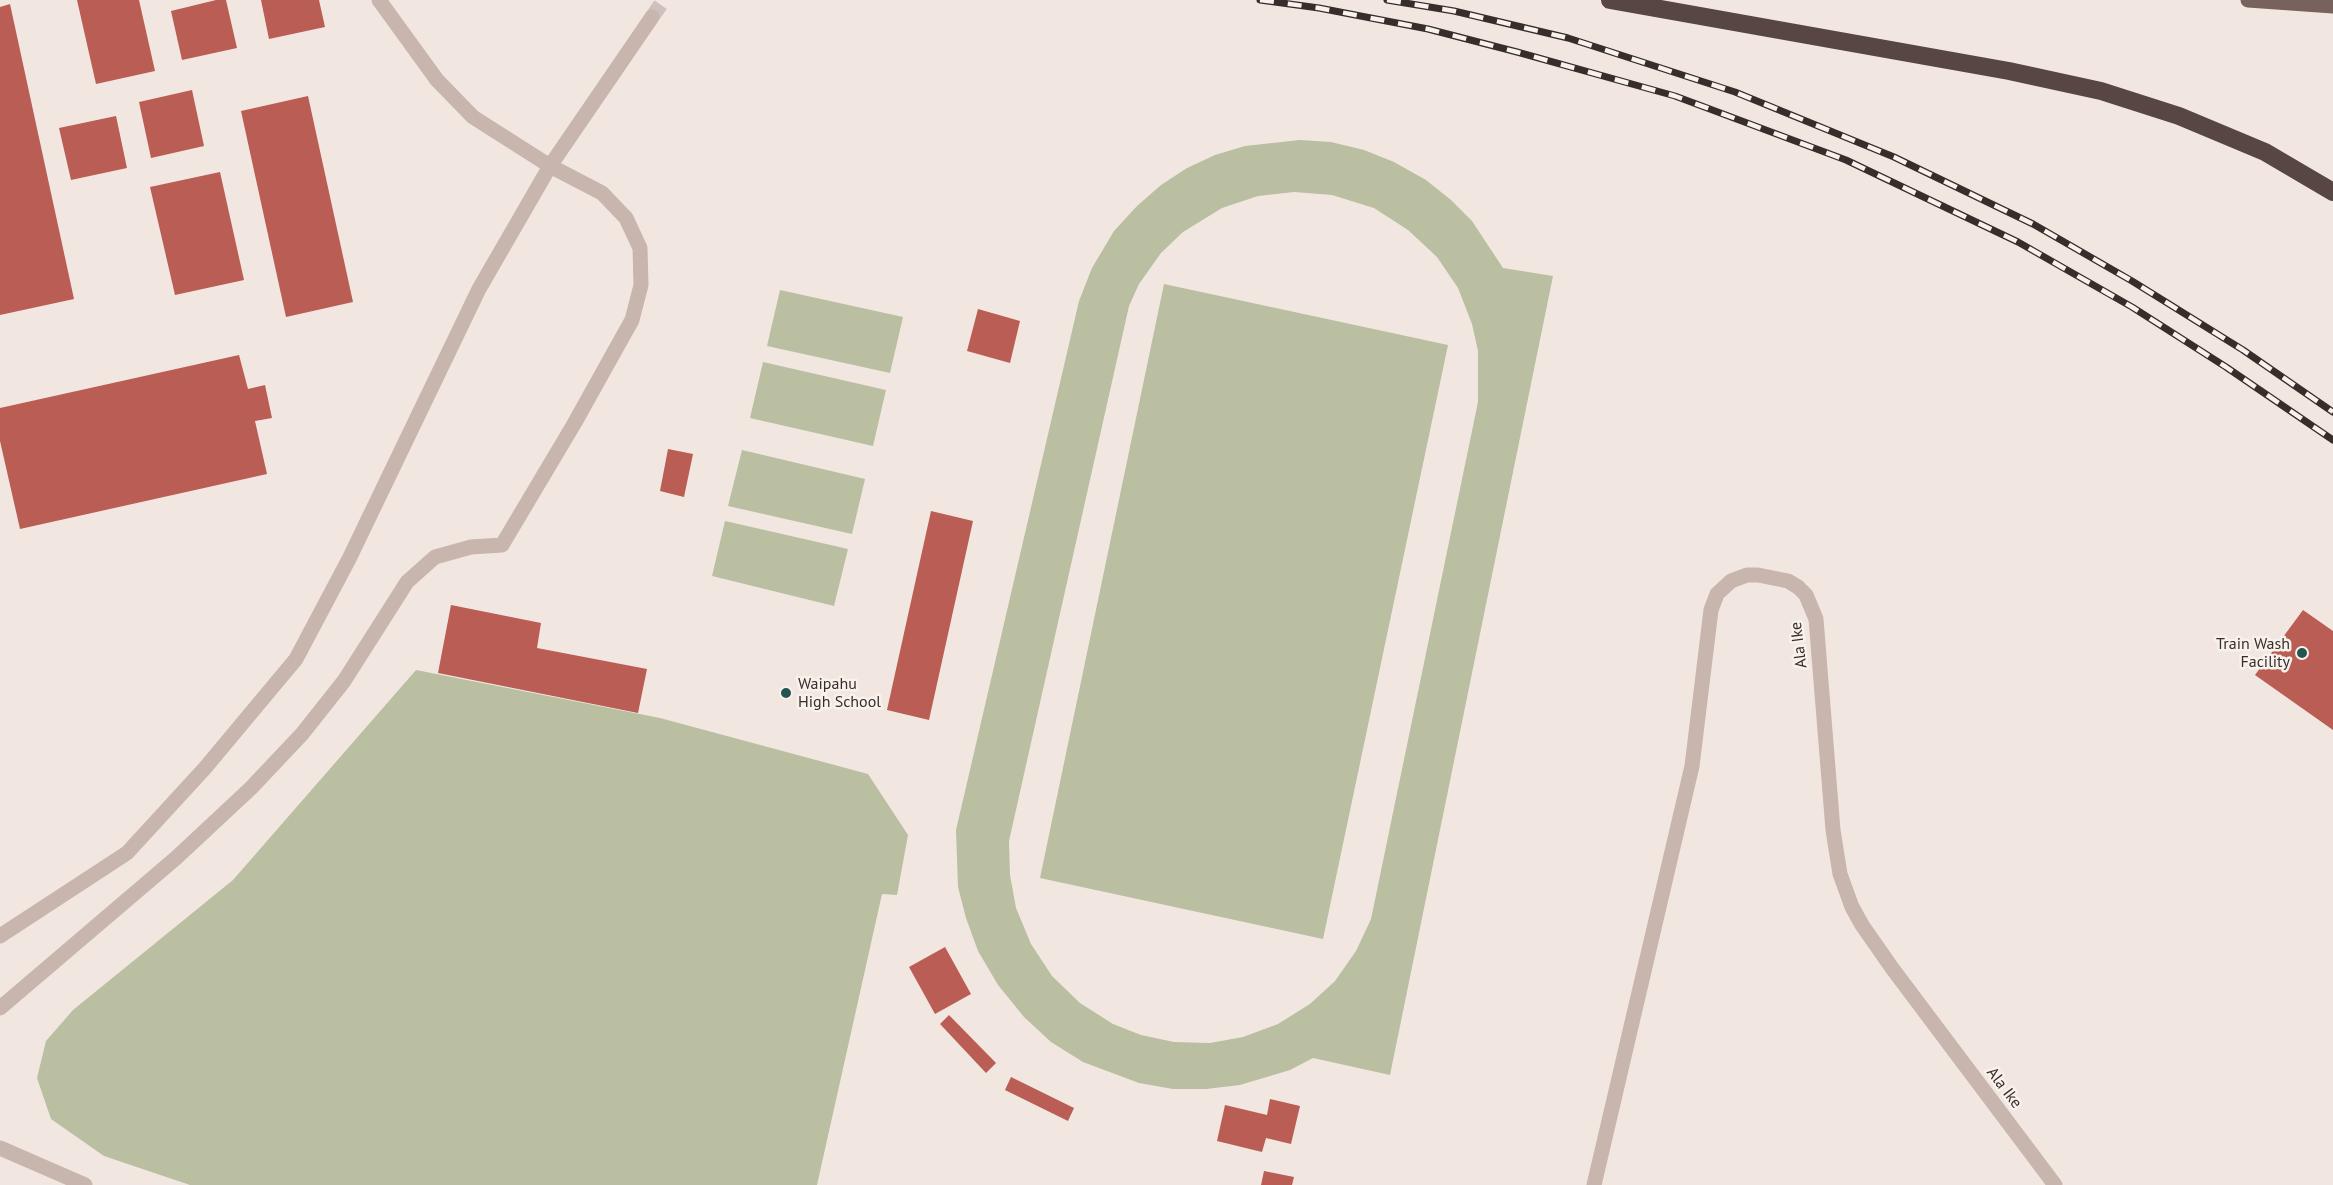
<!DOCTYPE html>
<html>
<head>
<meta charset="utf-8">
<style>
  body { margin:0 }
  canvas { display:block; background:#f1e6e0 }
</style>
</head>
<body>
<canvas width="2333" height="1185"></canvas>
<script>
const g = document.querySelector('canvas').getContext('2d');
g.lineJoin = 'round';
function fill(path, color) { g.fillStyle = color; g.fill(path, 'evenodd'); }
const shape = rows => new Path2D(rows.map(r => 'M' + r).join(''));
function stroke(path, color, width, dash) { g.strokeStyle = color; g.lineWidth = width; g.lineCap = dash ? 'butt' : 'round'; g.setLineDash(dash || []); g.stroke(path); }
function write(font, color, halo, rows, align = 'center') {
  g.font = font + ' "PT Sans",sans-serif'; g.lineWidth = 5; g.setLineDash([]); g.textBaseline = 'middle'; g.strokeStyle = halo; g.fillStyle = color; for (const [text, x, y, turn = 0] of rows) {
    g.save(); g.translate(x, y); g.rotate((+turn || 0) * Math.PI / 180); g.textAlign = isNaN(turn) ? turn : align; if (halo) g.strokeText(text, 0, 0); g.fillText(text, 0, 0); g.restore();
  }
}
fill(shape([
  [1300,140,1331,142,1364,150,1394,162,1426,180,1451,200,1472,221,1503,268,1553,276,1390,1075,1313,1058,1290,1070,1240,1085,1206,1089,1173,1089,1139,1083,1083,1062,1051,1042,1024,1017,998,985,978,951,966,918,958,887,956,830,1079,301,1092,268,1114,231,1137,206,1161,185,1187,168,1215,155,1245,146],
  [1294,192,1332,195,1374,208,1408,230,1437,257,1458,288,1472,324,1478,351,1478,402,1371,919,1356,951,1335,981,1310,1004,1278,1024,1243,1037,1210,1043,1174,1042,1141,1035,1113,1024,1080,1003,1052,976,1031,944,1016,908,1010,875,1009,841,1129,306,1139,284,1161,253,1183,232,1222,208,1258,196],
  [1164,284,1448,345,1323,939,1040,878],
  [780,290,903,317,890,373,767,346],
  [763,362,886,390,873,446,750,418],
  [742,450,865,479,852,534,728,506],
  [725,521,848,549,834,606,712,576],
  [416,670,660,718,868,774,908,835,897,895,882,894,817,1185,190,1185,104,1156,51,1119,37,1078,46,1041,73,1010,233,880]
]), '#babfa1');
fill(shape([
  [77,0,139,0,155,71,96,84],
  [216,0,226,0,237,48,182,60,171,11],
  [261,0,319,0,325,27,269,39],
  [10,4,74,299,0,315,0,7],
  [192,90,204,146,151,158,139,102],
  [308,96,353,302,286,317,241,111],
  [116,116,127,168,71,180,59,128],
  [220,172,244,280,175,295,150,187],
  [978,309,1020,321,1010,363,967,351],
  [239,355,248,389,265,385,272,418,255,421,267,474,20,529,0,441,0,408],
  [668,449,693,454,684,497,660,491],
  [931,511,973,521,929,720,887,710],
  [451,605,541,623,537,648,647,669,638,713,438,673],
  [2303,610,2333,631,2333,730,2255,675],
  [945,947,971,994,935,1014,909,967],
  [949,1015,996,1063,986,1073,940,1024],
  [1011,1077,1074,1108,1068,1121,1005,1090],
  [1270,1099,1300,1106,1291,1144,1266,1138,1262,1152,1217,1141,1225,1105,1267,1115],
  [1264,1171,1294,1177,1292,1185,1261,1185]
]), '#ba5d55');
stroke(shape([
  [652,17,664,0]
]), '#ccc1bc', 15, [15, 8]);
stroke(shape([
  [0,936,127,853,205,768,296,659,349,559,479,289,550,166,652,17],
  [0,1008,176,858,251,788,302,734,344,681,407,582,435,557,471,547,502,545,574,424,632,320,641,285,640,248,626,218,602,193,550,166,473,117,437,80,379,0],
  [0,1148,85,1185],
  [1594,1185,1692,766,1711,610,1717,594,1731,581,1747,575,1758,575,1788,581,1798,587,1806,595,1816,619,1833,830,1840,874,1852,907,1862,925,1892,968,2055,1185]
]), '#c8b5ad', 15);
stroke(shape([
  [2248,0,2333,6]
]), '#78625e', 15);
stroke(shape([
  [1610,0,2009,71,2101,91,2179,116,2265,152,2333,192]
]), '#574643', 18);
const rail = shape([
  [1260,0,1319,8,1428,29,1517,52,1675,96,1846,160,2018,242,2132,307,2226,367,2333,440],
  [1387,0,1454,11,1568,38,1735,92,1894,157,2033,224,2132,281,2243,350,2333,412]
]);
stroke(rail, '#372d2b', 7);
stroke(rail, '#f9f1ec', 4.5, [14]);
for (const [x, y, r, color] of [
  [2302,653,6,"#245550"],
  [786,693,6,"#245550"]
]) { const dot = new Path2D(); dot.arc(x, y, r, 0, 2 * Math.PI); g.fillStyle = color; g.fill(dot); stroke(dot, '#f9f1ec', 2); }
write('16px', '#372d2b', '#f9f1ec', [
  ["Train Wash",2290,644],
  ["Facility",2290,662],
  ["Waipahu",798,684,"left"],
  ["High School",798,702,"left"]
], 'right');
write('16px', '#372d2b', '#f9f1ec', [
  ["Ala Ike",1799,645,-97],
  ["Ala Ike",2004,1088,53]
]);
</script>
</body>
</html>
